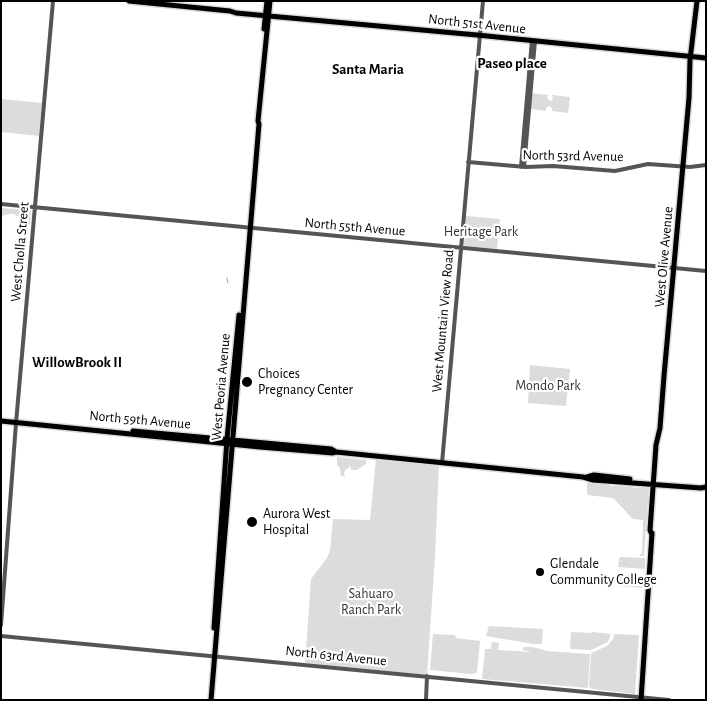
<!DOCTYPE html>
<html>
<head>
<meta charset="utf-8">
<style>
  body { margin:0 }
  #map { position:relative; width:707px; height:701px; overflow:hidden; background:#fff; font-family:"Alegreya Sans",sans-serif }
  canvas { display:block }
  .frame { position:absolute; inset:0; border:2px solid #000; pointer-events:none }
</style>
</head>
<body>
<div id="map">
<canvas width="707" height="701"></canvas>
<div class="frame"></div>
</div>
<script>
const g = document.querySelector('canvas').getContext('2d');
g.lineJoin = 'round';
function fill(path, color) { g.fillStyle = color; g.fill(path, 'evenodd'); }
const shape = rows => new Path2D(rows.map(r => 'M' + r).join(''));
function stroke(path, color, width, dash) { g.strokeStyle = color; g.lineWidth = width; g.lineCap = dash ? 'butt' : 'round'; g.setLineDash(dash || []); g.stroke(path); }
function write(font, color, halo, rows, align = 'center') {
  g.font = font + ' "Alegreya Sans",sans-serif'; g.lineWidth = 4.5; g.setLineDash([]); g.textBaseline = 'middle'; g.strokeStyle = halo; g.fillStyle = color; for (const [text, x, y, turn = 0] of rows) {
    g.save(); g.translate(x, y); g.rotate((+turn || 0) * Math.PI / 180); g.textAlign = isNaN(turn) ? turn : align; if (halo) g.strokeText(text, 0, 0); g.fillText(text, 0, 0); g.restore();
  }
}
fill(shape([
  [531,93,548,95,547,98,550,101,553,100,552,95,570,97,568,113,552,111,552,108,549,106,546,108,546,111,530,109],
  [1,99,42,103,39,136,1,132],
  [1,208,31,210,30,225,24,227,23,225,24,218,22,216,16,216,15,214,9,214,2,216],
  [466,216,500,219,497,249,464,246],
  [530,365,570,369,566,406,528,403],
  [337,457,366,460,366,464,357,470,351,470,350,465,348,469,345,470,344,475,346,477,341,476,340,468,337,465],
  [376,459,439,465,435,557,427,675,305,663,311,579,327,558,330,551,333,519,370,520],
  [587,482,602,483,612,486,624,485,635,488,649,487,644,556,639,556,642,553,643,520,633,519,613,498,587,495],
  [621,557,645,558,645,569,618,567,619,559],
  [617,575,645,577,644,588,618,586],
  [489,626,543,629,542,643,540,644,534,644,486,636],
  [571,632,592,633,592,632,611,634,608,642,591,650,570,649],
  [433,634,455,635,456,638,480,641,477,673,471,674,430,670],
  [614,634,639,635,635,694,592,689,589,687,591,653,607,646,613,639],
  [492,642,499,643,498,650,532,652,523,650,523,647,533,647,547,651,590,654,588,688,482,679,485,649,491,649]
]), '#dcdcdc');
stroke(shape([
  [227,278,228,283]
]), '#a3a3a3', 1);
const major = shape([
  [129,1,230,11,236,13,477,35,706,58],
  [264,29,267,1],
  [1,421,260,447,333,453,336,452,583,477,593,480,701,488,706,487],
  [133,431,331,449,336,452],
  [587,477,594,475,630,479],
  [652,535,650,530,656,445,660,428,664,376,689,98,690,60,697,1],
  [214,628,227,439,239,315],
  [211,700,259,124,258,121,270,1],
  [641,700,652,533]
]);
stroke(major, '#dbdbdb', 8);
stroke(shape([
  [468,162,526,167,553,166,615,171,648,164,690,167,706,165],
  [521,167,532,40],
  [524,167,535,41],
  [1,204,706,271],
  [442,463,483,1],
  [1,625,16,423,53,1],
  [1,636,669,700],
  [426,700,427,676]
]), '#555', 4);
stroke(major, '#000', 5);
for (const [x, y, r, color] of [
  [247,382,6,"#000"],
  [252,522,6,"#000"],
  [540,572,5,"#000"]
]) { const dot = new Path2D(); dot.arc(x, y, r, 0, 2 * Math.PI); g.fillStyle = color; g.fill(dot); stroke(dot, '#fff', 2); }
write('14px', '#000', '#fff', [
  ["North 51st Avenue",477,24,6],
  ["North 53rd Avenue",573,156,1],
  ["North 55th Avenue",355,227,5],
  ["West Cholla Street",20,252,-85],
  ["West Olive Avenue",664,257,-85],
  ["West Mountain View Road",443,321,-85],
  ["West Peoria Avenue",221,387,-85],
  ["North 59th Avenue",140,420,5],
  ["North 63rd Avenue",336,656,6]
]);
write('14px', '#333', '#fff', [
  ["Heritage Park",481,232],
  ["Mondo Park",548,386],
  ["Sahuaro",371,594],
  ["Ranch Park",371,610]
]);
write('14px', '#000', '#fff', [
  ["Choices",258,374],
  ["Pregnancy Center",258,390],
  ["Aurora West",263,514],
  ["Hospital",263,530],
  ["Glendale",550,564],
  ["Community College",550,580]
], 'left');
write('bold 15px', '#000', '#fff', [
  ["Paseo place",512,63],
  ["Santa Maria",368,69],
  ["WillowBrook II",77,362]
]);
</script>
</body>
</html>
